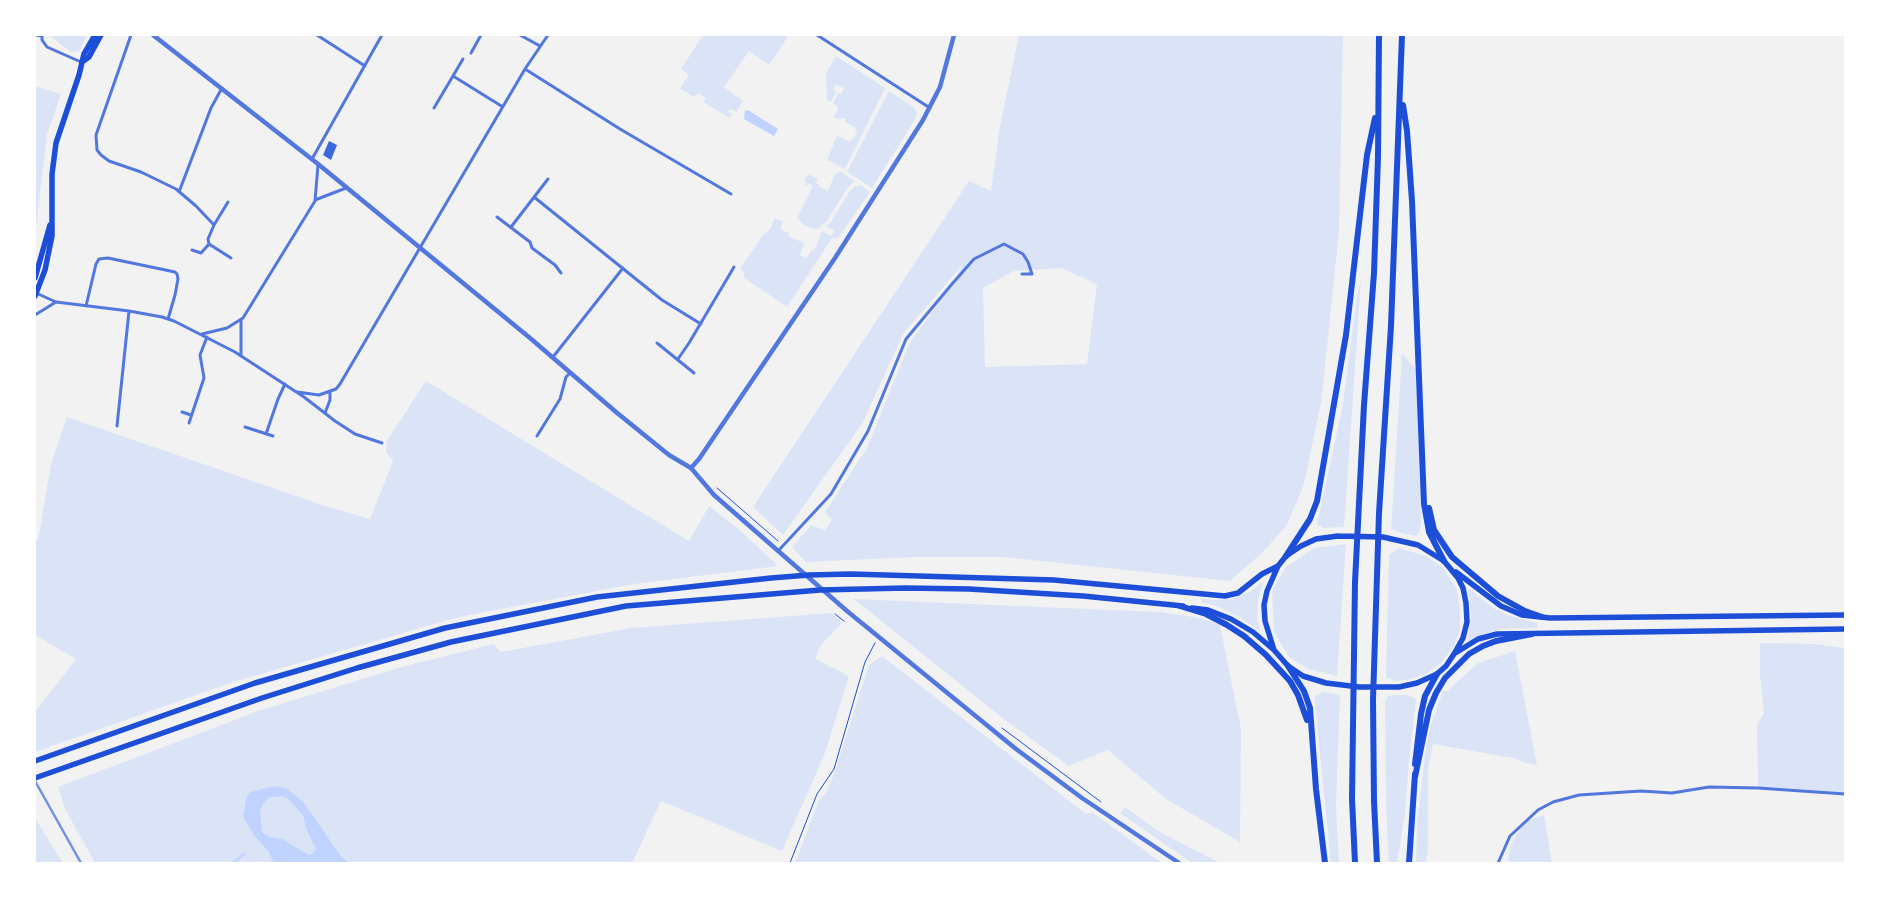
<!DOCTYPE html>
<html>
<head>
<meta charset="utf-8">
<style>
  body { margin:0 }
  #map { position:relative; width:1880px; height:898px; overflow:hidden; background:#f2f2f2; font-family:Lato,sans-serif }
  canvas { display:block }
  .frame { position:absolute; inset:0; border:36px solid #fff; pointer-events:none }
</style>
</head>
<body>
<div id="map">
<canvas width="1880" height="898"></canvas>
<div class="frame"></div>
</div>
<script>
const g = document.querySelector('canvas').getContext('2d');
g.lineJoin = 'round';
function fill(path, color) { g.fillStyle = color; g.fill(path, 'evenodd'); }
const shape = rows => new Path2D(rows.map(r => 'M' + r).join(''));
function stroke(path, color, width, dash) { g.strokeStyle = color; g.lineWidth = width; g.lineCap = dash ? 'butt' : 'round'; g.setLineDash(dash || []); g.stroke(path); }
fill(shape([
  [49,35,87,35,79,51,71,52],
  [703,35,789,35,769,65,749,51,724,87,743,101,737,112,730,109,728,112,732,114,730,118,703,102,706,98,698,93,694,97,680,89,689,75,681,69],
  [1019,35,1343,35,1339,232,1321,403,1304,484,1287,525,1262,553,1230,581,1003,557,915,557,806,562,792,547,811,525,825,530,832,520,825,512,867,448,909,344,952,284,963,264,903,334,862,424,783,535,753,507,969,181,991,191,1000,126],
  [1061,268,1097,284,1087,364,985,367,983,288,1014,271],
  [836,56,885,88,845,169,827,160,837,136,850,142,852,139,854,139,857,132,855,131,856,128,845,122,845,118,841,118,841,120,834,117,838,109,837,106,833,104,838,93,841,94,844,88,835,85,833,90,836,92,831,102,827,100,826,73],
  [35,86,61,94,47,135,35,235],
  [889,91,914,108,917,113,914,121,872,188,847,172],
  [840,171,854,181,847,189,827,221,818,229,811,228,804,225,797,218,813,186,808,183,807,186,805,185,806,182,804,181,808,174,818,179,816,183,819,184,818,186,828,191,834,176],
  [861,185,870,192,838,238,832,238,787,307,743,277,745,273,740,269,762,236,770,229,775,218,783,222,780,229,789,233,788,236,804,243,800,255,806,258,812,250,814,251,822,231,831,236,834,231,826,226,830,223,850,191,855,186],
  [1361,279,1344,527,1323,528,1317,524,1318,519,1343,404,1357,296],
  [1402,353,1416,370,1421,524,1419,533,1416,536,1401,533,1391,529],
  [426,381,689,541,709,506,741,531,778,566,634,584,459,617,233,682,35,752,35,712,76,659,35,635,35,540,38,540,51,464,67,417,325,506,370,519,393,461,386,452,387,441],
  [1346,544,1337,676,1308,669,1289,657,1274,632,1272,591,1286,567,1314,548],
  [1399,548,1426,556,1443,568,1457,589,1460,612,1460,629,1454,646,1441,663,1426,674,1411,679,1396,681,1386,677,1389,555],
  [1263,581,1258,602,1257,618,1260,631,1241,618,1219,607,1202,602,1201,598,1212,600,1232,599,1250,592],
  [1469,589,1495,609,1507,615,1537,623,1537,628,1501,629,1475,637,1469,641,1467,640,1470,628,1471,614,1468,590],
  [854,599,1160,612,1200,618,1220,625,1241,729,1240,842,1166,799,1108,750,1069,766,1005,720],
  [832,613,842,623,820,646,815,659,849,676,825,753,782,851,661,801,632,863,95,863,65,809,58,787,261,710,398,668,494,644,501,652,631,628],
  [1760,643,1815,644,1845,648,1845,794,1758,788,1757,725,1764,713,1760,676],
  [1515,651,1537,765,1526,763,1513,758,1433,744,1428,768,1428,848,1426,863,1416,863,1417,825,1425,755,1430,727,1443,691,1447,691,1478,663],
  [882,656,1086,814,1092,812,1162,863,795,863,819,800,827,791,834,774,869,665],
  [1323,692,1340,695,1336,807,1339,863,1331,863,1315,705,1315,696],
  [1396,695,1407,695,1416,699,1409,759,1405,813,1397,863,1389,863,1386,806,1385,701,1388,696],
  [1125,807,1158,831,1220,863,1192,863,1120,813],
  [1544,815,1552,863,1513,863,1508,860,1510,846,1524,822],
  [35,818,63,863,35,863]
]), '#dbe4f7');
fill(shape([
  [748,110,778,129,774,136,744,119,745,111],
  [275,786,285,788,295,795,304,803,340,855,348,863,276,863,273,861,269,852,254,835,243,817,246,799,250,792],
  [282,796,287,798,303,815,306,828,316,849,313,853,309,855,282,839,270,837,262,832,260,811,264,802,270,797]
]), '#bfd3fe');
stroke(shape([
  [233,863,244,854]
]), '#bfd3fe', 2.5);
fill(shape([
  [329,141,337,145,331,160,323,155]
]), '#3d67dc');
stroke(shape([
  [717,488,778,541],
  [835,614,844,621],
  [1002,728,1101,802],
  [790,863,817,794,834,769,865,662,875,643]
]), '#1d4ed8', 1);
stroke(shape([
  [35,35,42,36],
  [42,35,42,40,47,47,81,62],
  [131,35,96,135,97,150,101,155,109,161,141,172,176,189,196,206,214,225],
  [317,35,365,66],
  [520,35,540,46],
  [817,35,930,108],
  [471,53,481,35],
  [525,69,620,129,731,194],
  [453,76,503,107],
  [434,108,463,59],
  [312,159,382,35],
  [179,192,211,108,222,88],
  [534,197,662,300,701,324],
  [315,200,346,188],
  [228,202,214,225,208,239,209,244,231,258],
  [497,217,530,242,532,248,555,265,561,273],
  [511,227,548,179],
  [192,250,201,253,209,244],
  [36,293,56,302,129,311,162,317,174,321,235,352,304,397,335,421,355,434,382,443],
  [86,306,96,264,99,259,108,258,175,272,177,274,178,279,175,295,168,319],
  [35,315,56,302],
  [241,320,241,356],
  [202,334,227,328,243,318,315,201,318,165],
  [657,343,694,373],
  [553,357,623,268],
  [678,359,689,343,734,267],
  [297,392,319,395,336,389,340,384,525,69,548,35],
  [182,412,191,415],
  [325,413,330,400,330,392],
  [189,423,204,378,200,355,207,337],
  [117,426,129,311],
  [245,427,273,436],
  [266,434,278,399,285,384],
  [537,436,560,399,566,377,570,373],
  [779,550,831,494,868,431,906,339,952,284,974,259,1004,244,1023,254,1028,262,1032,274,1022,274],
  [1498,863,1510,836,1538,810,1553,802,1579,795,1641,791,1672,793,1709,787,1758,788,1845,794]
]), '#5277de', 3);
stroke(shape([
  [153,35,318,164,530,338,616,412,669,455,691,468,714,495,847,611,1016,749,1082,798,1179,863],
  [691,468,699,459,835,258,923,120,940,87,954,35]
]), '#5277de', 4.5);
stroke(shape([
  [82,62,89,57,101,35],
  [35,278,50,225],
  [35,296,45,270,52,236,52,174,56,143,79,75,84,54,95,35],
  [1338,536,1383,537,1418,545,1444,561,1458,578,1463,588,1466,603,1467,622,1463,638,1454,654,1446,666,1437,674,1417,683,1399,687,1359,687,1326,683,1303,676,1288,666,1274,650,1265,621,1264,605,1267,591,1278,566,1286,556,1301,546,1316,539,1338,536],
  [1456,572,1501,606,1522,615,1550,618,1845,615],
  [1192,608,1208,610,1231,619,1253,632,1274,650],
  [1457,652,1478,639,1497,634,1845,629],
  [35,761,255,683,445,628,597,597,771,578,809,575,851,574,1054,580,1225,596,1238,593,1262,574,1278,566],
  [35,778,262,698,357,668,451,642,626,606,820,590,905,588,969,589,1083,596,1183,606]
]), '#1d4ed8', 5.5);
stroke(shape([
  [1403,105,1407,131,1412,201,1424,504,1429,532,1444,561],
  [1429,508,1434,530,1452,557,1498,596,1525,611,1542,617],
  [1286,556,1310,519,1317,501,1346,335,1367,155,1375,118],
  [1180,606,1206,614,1227,625,1244,636,1266,655,1290,681,1298,695,1307,720],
  [1288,666,1304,691,1310,708,1316,789,1325,863],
  [1415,764,1421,714,1425,696,1437,674],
  [1415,777,1429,710,1436,693,1445,678,1469,654,1483,646,1496,641,1532,634],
  [1355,863,1352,799,1355,582,1364,405,1374,273,1378,157,1379,35],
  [1377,863,1374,801,1373,700,1379,513,1391,326,1402,35],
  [1409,863,1415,774]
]), '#1d4ed8', 6);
stroke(shape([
  [35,781,81,863]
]), '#7290e2', 2.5);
</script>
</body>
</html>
